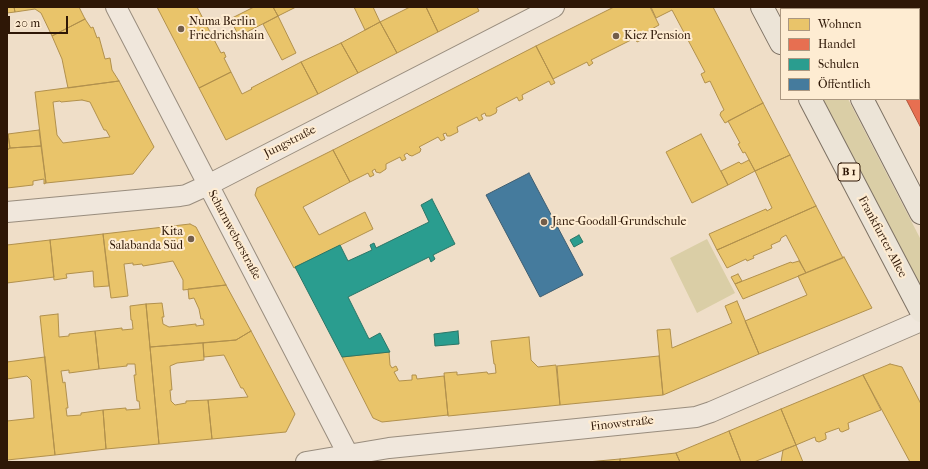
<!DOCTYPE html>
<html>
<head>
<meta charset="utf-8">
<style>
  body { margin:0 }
  #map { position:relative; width:928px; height:469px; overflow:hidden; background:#efdec8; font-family:"IM FELL French Canon",serif }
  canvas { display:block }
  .frame { position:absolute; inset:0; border:8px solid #2e1706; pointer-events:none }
  .legend { position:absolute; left:780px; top:8px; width:140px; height:92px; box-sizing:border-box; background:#feecd2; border:1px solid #ab9780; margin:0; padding:5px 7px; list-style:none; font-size:12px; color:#2e1706 }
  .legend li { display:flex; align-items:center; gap:8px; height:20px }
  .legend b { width:20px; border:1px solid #ab9780 }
  .scale { position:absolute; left:8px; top:16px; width:60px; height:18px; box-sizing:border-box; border:2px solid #2e1706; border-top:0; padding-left:5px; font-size:12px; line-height:14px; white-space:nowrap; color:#2e1706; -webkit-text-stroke:3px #feecd2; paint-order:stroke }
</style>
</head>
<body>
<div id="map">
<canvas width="928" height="469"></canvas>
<div class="frame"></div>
<ul class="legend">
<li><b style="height:11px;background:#e9c46a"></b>Wohnen</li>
<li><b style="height:11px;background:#e76f51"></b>Handel</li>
<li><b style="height:11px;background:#2a9d8f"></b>Schulen</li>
<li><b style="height:11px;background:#457b9d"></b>Öffentlich</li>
</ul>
<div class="scale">20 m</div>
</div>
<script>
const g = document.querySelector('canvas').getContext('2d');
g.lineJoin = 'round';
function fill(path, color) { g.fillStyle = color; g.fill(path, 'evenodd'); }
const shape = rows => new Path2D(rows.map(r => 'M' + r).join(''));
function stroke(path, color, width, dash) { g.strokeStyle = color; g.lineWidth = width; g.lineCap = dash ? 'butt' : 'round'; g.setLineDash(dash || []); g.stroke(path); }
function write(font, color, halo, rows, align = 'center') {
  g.font = font + ' "IM FELL French Canon",serif'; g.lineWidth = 4; g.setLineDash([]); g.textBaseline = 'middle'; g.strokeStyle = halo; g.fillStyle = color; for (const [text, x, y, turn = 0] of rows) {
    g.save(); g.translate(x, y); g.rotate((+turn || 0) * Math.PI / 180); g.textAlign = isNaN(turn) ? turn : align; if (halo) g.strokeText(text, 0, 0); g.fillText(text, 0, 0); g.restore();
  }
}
fill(shape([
  [820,99,848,99,921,240,921,292],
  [707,239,735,293,697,313,670,258]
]), '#dacea6');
const homes = shape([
  [7,7,14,7,15,12,7,13,7,7],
  [14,7,79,7,85,19,52,36,41,13,35,9,15,12,14,7],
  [157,7,197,7,221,53,224,52,226,57,224,58,231,72,199,88,157,7],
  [254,7,273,7,278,16,239,36,230,19,254,7],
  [273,7,296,7,278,16,273,7],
  [354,7,373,7,380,22,365,30,354,7],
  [410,7,426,7,438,32,397,53,380,22,410,7],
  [426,7,477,7,479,11,438,32,426,7],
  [614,7,650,7,659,25,639,36,641,40,637,42,635,38,591,60,593,63,589,66,587,62,553,79,536,46,614,7],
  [651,7,713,7,763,103,725,123,720,115,721,112,724,110,710,81,705,83,701,74,705,72,672,10,656,18,651,7],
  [278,16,296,53,282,60,263,24,278,16],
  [85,19,91,28,93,27,97,38,99,37,105,59,110,58,112,70,119,81,68,88,62,59,52,36,85,19],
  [380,22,397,53,358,73,341,43,380,22],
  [341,43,358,73,318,94,301,62,341,43],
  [536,46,555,83,551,85,549,81,522,95,523,99,519,101,517,97,496,108,497,110,496,113,490,116,486,116,485,113,481,115,483,119,479,121,477,117,457,127,458,132,450,136,447,136,446,133,443,134,445,139,441,141,438,137,419,147,421,149,420,152,412,156,409,155,407,153,404,155,406,159,402,161,400,157,386,164,386,169,380,173,376,172,375,169,372,171,374,175,370,177,368,173,350,182,333,150,536,46],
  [301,62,318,94,226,140,199,88,231,72,242,94,252,89,251,88,301,62],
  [119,81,154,147,133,174,46,183,35,92,119,81],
  [82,100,90,102,104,130,106,130,110,137,63,143,57,135,53,102,60,101,61,102,82,100],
  [763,103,790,155,755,171,745,152,743,153,738,144,740,143,728,121,763,103],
  [39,130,41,146,10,148,8,134,39,130],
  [7,134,8,134,10,148,7,150,7,134],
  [701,134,728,185,692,203,666,152,701,134],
  [41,146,46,183,44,184,44,179,33,181,33,185,7,188,7,150,10,148,41,146],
  [333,150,350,182,303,207,319,235,365,212,373,229,294,268,255,195,257,188,333,150],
  [790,155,816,206,717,250,709,234,766,209,767,211,772,208,755,171,790,155],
  [749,160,755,171,728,185,721,171,739,162,741,164,749,160],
  [816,206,843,258,806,273,786,235,781,238,780,241,771,245,772,248,753,256,754,258,747,261,746,259,727,268,717,250,816,206],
  [190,224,196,227,226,285,183,290,183,280,173,261,143,266,142,264,133,265,133,263,124,264,128,296,111,298,103,234,190,224],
  [103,234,109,286,94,287,93,271,66,274,67,278,54,280,50,240,103,234],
  [50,240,54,277,7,283,7,245,50,240],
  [844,257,872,308,759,354,745,321,807,295,798,276,844,257],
  [799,261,806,273,743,299,735,284,791,262,792,263,799,261],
  [738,274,742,281,735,284,731,277,738,274],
  [226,285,251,331,236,340,150,347,146,304,162,303,164,317,162,317,163,324,169,327,196,324,196,326,204,325,203,319,201,319,199,309,194,298,189,299,188,289,226,285],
  [737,301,759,354,663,395,657,330,670,329,672,348,732,323,725,306,737,301],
  [146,304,159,444,106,449,103,410,126,408,126,410,140,409,139,401,137,401,134,375,136,375,135,364,127,364,127,366,99,369,95,331,122,328,122,330,133,329,132,320,131,320,130,306,146,304],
  [58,314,59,337,69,336,69,334,95,331,99,369,69,373,69,370,61,371,63,383,65,382,68,408,66,408,67,416,81,415,81,413,103,410,106,449,55,455,40,316,58,314],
  [251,331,295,414,286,432,212,439,208,400,248,397,243,388,241,388,224,355,204,357,203,343,236,340,251,331],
  [529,337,531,360,538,367,556,365,560,405,448,416,444,373,457,372,457,375,487,372,488,374,496,373,495,364,494,364,491,341,529,337],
  [203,343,204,360,177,363,170,366,172,390,170,390,171,401,175,405,186,403,186,401,208,400,212,439,159,444,150,347,203,343],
  [389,352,390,365,392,368,396,366,398,370,394,372,399,381,412,380,412,375,416,375,417,379,444,376,448,415,382,422,373,418,342,357,389,352],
  [659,356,663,395,560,405,557,366,659,356],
  [45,357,55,455,7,460,7,421,34,418,31,380,27,376,7,379,7,362,45,357],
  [890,364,902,367,921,404,921,462,910,462,863,375,890,364],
  [863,375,881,410,848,423,849,429,842,432,840,431,839,428,825,433,826,436,826,439,819,442,816,441,815,437,796,445,781,409,863,375],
  [781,409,796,445,754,462,741,462,729,431,781,409],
  [729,431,741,462,680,462,676,453,729,431],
  [796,445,803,462,781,462,783,450,796,445],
  [676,453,680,462,620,462,620,459,676,453],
  [620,459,620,462,587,462,620,459]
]);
fill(homes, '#e9c46a');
stroke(homes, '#b1904c', 1);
const shops = shape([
  [858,7,921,7,921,128,906,99,919,99,919,9,859,9,858,7]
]);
fill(shops, '#e76f51');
stroke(shops, '#b0553a', 1);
const schools = shape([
  [432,199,455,244,433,255,435,259,431,262,429,257,348,297,369,339,380,333,390,352,342,357,295,267,340,245,348,261,372,250,370,245,374,243,376,248,429,222,421,205,432,199],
  [579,235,583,242,574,247,570,240,579,235],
  [458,331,459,344,435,346,434,334,458,331]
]);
fill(schools, '#2a9d8f');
stroke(schools, '#2b7566', 1);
const public = shape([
  [529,173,583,275,540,297,486,195,529,173]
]);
fill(public, '#457b9d');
stroke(public, '#3e5d70', 1);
const street = shape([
  [116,7,352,462],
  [7,212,180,196,186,195,208,185,554,7],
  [306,462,389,448,696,417,711,412,921,321]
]);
const primary = shape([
  [762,7,781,43],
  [813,7,814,9],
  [810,99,921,311],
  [862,99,921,213]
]);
stroke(street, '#998d7e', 22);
stroke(primary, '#7e7264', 24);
stroke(street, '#f0e7dc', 20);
stroke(primary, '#ece4d7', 22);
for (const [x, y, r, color] of [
  [181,29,4,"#725d4a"],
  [616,36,4,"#725d4a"],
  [544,222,4,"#725d4a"],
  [191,239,4,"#725d4a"]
]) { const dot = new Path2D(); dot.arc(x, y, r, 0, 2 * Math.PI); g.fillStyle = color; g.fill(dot); stroke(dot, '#feecd2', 1.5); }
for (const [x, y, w] of [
  [849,172,22]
]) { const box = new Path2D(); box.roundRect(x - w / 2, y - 9, w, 18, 3); g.fillStyle = '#feecd2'; g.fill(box); stroke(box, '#2e1706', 1); }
write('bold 11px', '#2e1706', null, [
  ["B 1",849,172]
]);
write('12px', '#2e1706', '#feecd2', [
  ["Numa Berlin",189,22],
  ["Friedrichshain",189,36],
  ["Kiez Pension",624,36],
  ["Jane-Goodall-Grundschule",552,222],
  ["Kita",183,232,"right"],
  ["Salabanda Süd",183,246,"right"]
], 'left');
write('12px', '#2e1706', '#feecd2', [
  ["Jungstraße",290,142,-27],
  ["Scharnweberstraße",234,235,62],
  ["Frankfurter Allee",882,237,62],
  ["Finowstraße",622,424,-6]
]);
</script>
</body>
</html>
